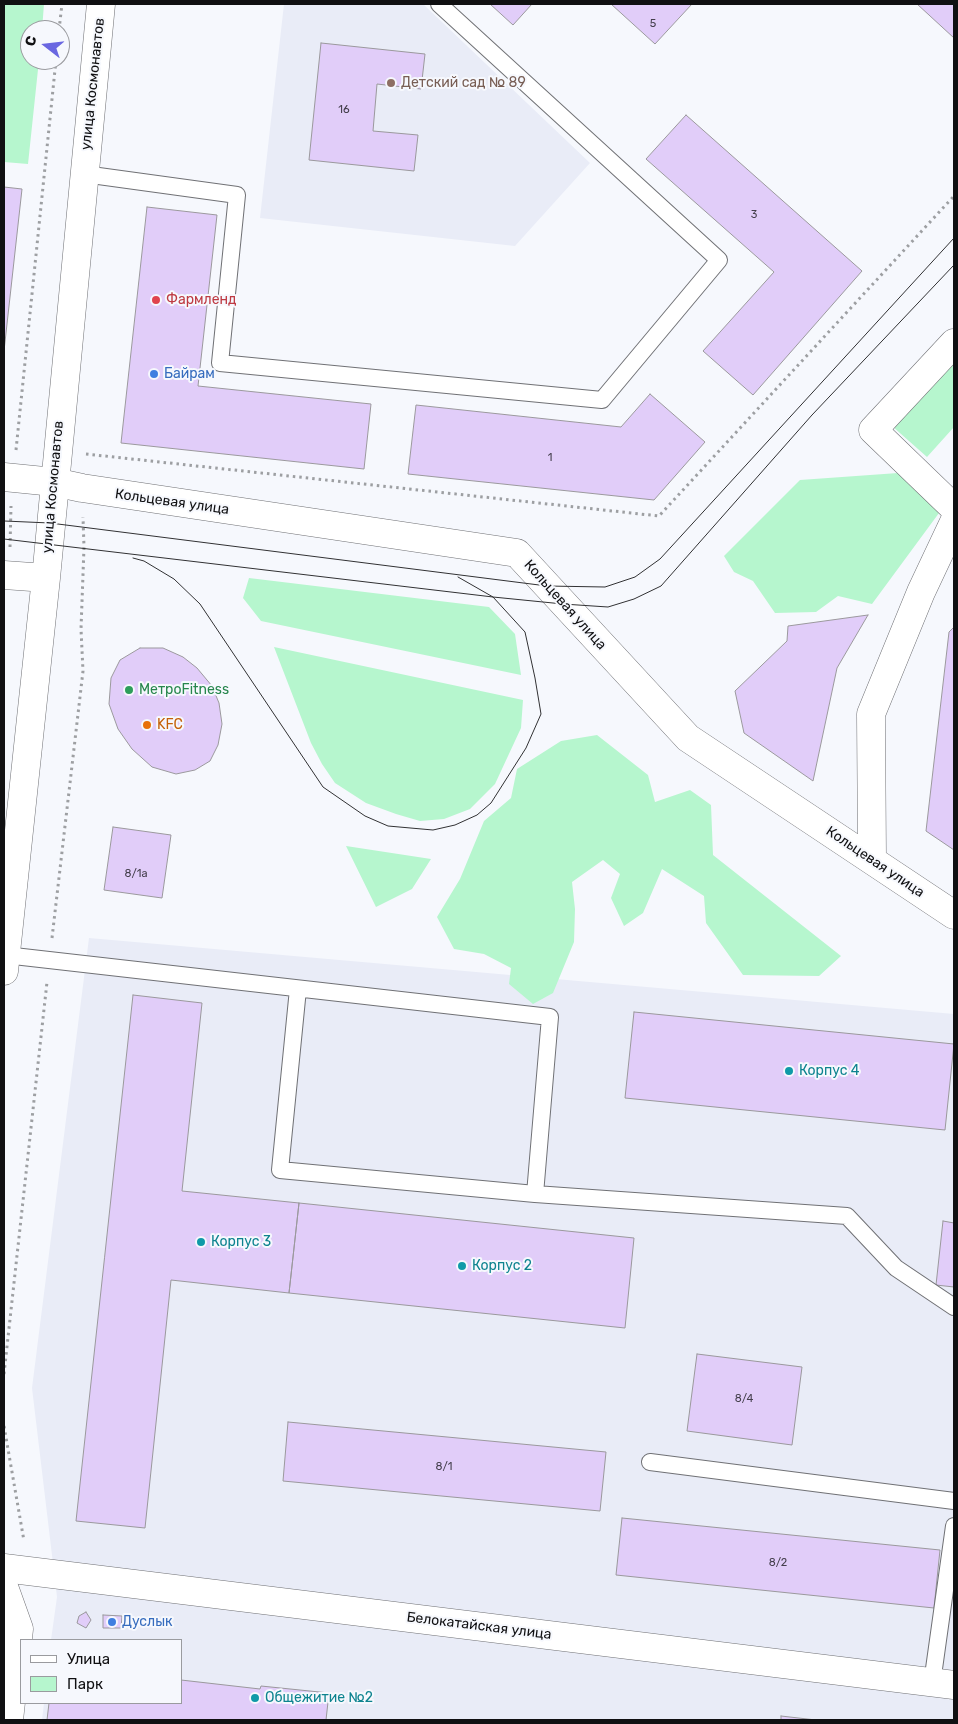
<!DOCTYPE html>
<html>
<head>
<meta charset="utf-8">
<style>
  body { margin:0 }
  #map { position:relative; width:958px; height:1724px; overflow:hidden; background:#f6f8fd; font-family:Rubik,sans-serif }
  canvas { display:block }
  .frame { position:absolute; inset:0; border:5px solid #101012; pointer-events:none }
  .legend { position:absolute; left:20px; top:1639px; width:162px; height:65px; box-sizing:border-box; background:#f6f8fd; border:1px solid #9a9b9f; margin:0; padding:6px 9px; list-style:none; font-size:15px; color:#101012 }
  .legend li { display:flex; align-items:center; gap:10px; height:25px }
  .legend b { width:25px; border:1px solid #9a9b9f }
  .north { position:absolute; left:20px; top:20px; width:50px; height:50px; box-sizing:border-box; background:#f6f8fd; border:1px solid #9a9b9f; border-radius:50%; rotate:286deg; font-size:14px; font-weight:700; line-height:20px; text-align:center; color:#101012 }
  .north::after { content:''; display:block; margin:auto; width:18px; height:22px; background:#6a67e1; clip-path:polygon(50% 0,100% 100%,50% 72%,0 100%) }
</style>
</head>
<body>
<div id="map">
<canvas width="958" height="1724"></canvas>
<div class="frame"></div>
<ul class="legend">
<li><b style="height:6px;background:#fff"></b>Улица</li>
<li><b style="height:14px;background:#b6f6ce"></b>Парк</li>
</ul>
<div class="north">С</div>
</div>
<script>
const g = document.querySelector('canvas').getContext('2d');
g.lineJoin = 'round';
function fill(path, color) { g.fillStyle = color; g.fill(path, 'evenodd'); }
const shape = rows => new Path2D(rows.map(r => 'M' + r).join(''));
function stroke(path, color, width, dash) { g.strokeStyle = color; g.lineWidth = width; g.lineCap = dash ? 'butt' : 'round'; g.setLineDash(dash || []); g.stroke(path); }
function write(font, color, halo, rows, align = 'center') {
  g.font = font + ' Rubik,sans-serif'; g.lineWidth = 4; g.setLineDash([]); g.textBaseline = 'middle'; g.strokeStyle = halo; g.fillStyle = color; for (const [text, x, y, turn = 0] of rows) {
    g.save(); g.translate(x, y); g.rotate((+turn || 0) * Math.PI / 180); g.textAlign = isNaN(turn) ? turn : align; if (halo) g.strokeText(text, 0, 0); g.fillText(text, 0, 0); g.restore();
  }
}
fill(shape([
  [284,4,423,4,590,163,515,246,260,218],
  [89,938,954,1014,954,1720,42,1720,44,1703,181,1703,181,1640,51,1640,57,1597,32,1388]
]), '#e9ecf7');
fill(shape([
  [4,4,44,4,42,30,30,30,30,60,39,60,28,164,4,162],
  [954,358,954,427,927,457,892,426],
  [898,473,939,513,872,604,838,596,816,612,775,613,753,581,734,572,724,556,800,480],
  [249,578,489,607,515,634,521,675,261,621,243,598],
  [274,647,523,700,521,728,495,784,470,809,444,819,420,821,396,814,366,803,335,783,322,764,311,743],
  [597,735,648,775,655,802,690,790,711,805,713,855,841,956,819,976,743,975,706,923,704,896,662,869,643,913,624,926,611,898,620,874,603,860,572,882,575,909,574,942,553,993,533,1004,509,984,511,968,484,954,454,949,437,917,460,879,484,821,511,798,517,769,561,741],
  [346,846,431,859,412,889,376,907]
]), '#b6f6ce');
const building = shape([
  [490,4,532,4,513,25,490,4],
  [611,4,692,4,655,44,611,4],
  [917,4,954,4,954,38,917,4],
  [321,43,425,54,421,89,377,84,373,131,418,135,414,171,309,160,321,43],
  [686,115,862,271,753,395,703,351,774,272,646,159,686,115],
  [4,187,22,189,4,351,4,187],
  [147,207,217,215,198,386,371,404,364,469,121,443,147,207],
  [650,394,705,442,654,500,408,474,416,405,621,427,650,394],
  [868,615,837,668,813,781,744,733,735,691,787,641,788,626,868,615],
  [954,627,954,850,926,831,949,632,954,627],
  [140,648,163,648,183,657,197,668,212,686,219,703,222,724,218,745,210,761,195,770,176,774,152,767,132,749,118,729,109,704,111,678,120,660,140,648],
  [113,827,171,835,162,898,104,890,113,827],
  [133,995,202,1003,182,1191,299,1203,289,1293,171,1280,145,1528,76,1521,133,995],
  [634,1012,954,1044,945,1130,625,1098,634,1012],
  [299,1203,634,1238,625,1328,289,1293,299,1203],
  [943,1221,954,1223,954,1287,936,1285,943,1221],
  [697,1354,802,1367,792,1445,687,1431,697,1354],
  [288,1422,606,1452,600,1511,283,1481,288,1422],
  [622,1518,940,1550,934,1608,616,1575,622,1518],
  [86,1612,91,1620,86,1628,77,1623,79,1616,86,1612],
  [103,1615,122,1616,121,1628,103,1628,103,1615],
  [181,1680,260,1689,261,1686,329,1693,326,1720,47,1720,49,1703,181,1703,181,1680],
  [781,1716,816,1720,781,1720,781,1716]
]);
fill(building, '#e1cdf9');
stroke(building, '#9b999d', 1);
const lane = shape([
  [84,174,237,195,220,363,602,400,719,260,439,4],
  [5,955,550,1017,535,1194],
  [298,989,280,1170,535,1194,847,1216,896,1268,954,1307],
  [650,1462,954,1501],
  [932,1683,954,1526]
]);
const street = shape([
  [954,343,873,430,954,508],
  [54,482,82,488,517,553,688,738,954,915],
  [872,859,871,714,921,592,954,522],
  [4,1568,954,1685]
]);
const secondary = shape([
  [4,477,54,482],
  [4,575,46,578],
  [4,971,46,578,101,4],
  [4,1587,19,1629,9,1720]
]);
stroke(lane, '#707175', 18);
stroke(street, '#707175', 29);
stroke(secondary, '#707175', 29);
stroke(shape([
  [59,30,62,4],
  [16,450,56,60],
  [86,454,659,516,954,196],
  [10,547,11,506],
  [52,938,83,671,81,629,84,547,83,517],
  [4,1374,47,982],
  [4,1426,24,1541]
]), '#9d9fa2', 3, [2.5, 4]);
stroke(lane, '#fff', 16);
stroke(street, '#fff', 28);
stroke(secondary, '#fff', 28);
stroke(shape([
  [4,521,50,523,547,586,605,587,635,577,660,559,954,238],
  [4,539,493,597,563,604,608,607,634,599,661,586,812,415,954,265],
  [133,558,144,561,174,579,200,604,323,787,365,816,388,826,433,830,455,825,477,815,491,803,526,748,541,714,535,678,525,632,493,597,458,577]
]), '#313133', 1);
for (const [x, y, r, color] of [
  [391,83,5,"#8d6e63"],
  [156,300,5,"#e0444e"],
  [154,374,5,"#3f7fe0"],
  [129,690,5,"#2e9e5b"],
  [147,725,5,"#e8710a"],
  [789,1071,5,"#0f9aa8"],
  [201,1242,5,"#0f9aa8"],
  [462,1266,5,"#0f9aa8"],
  [112,1622,5,"#3f7fe0"],
  [255,1698,5,"#0f9aa8"]
]) { const dot = new Path2D(); dot.arc(x, y, r, 0, 2 * Math.PI); g.fillStyle = color; g.fill(dot); stroke(dot, '#f6f8fd', 2); }
write('11px', '#443f4c', null, [
  ["5",653,24],
  ["16",344,110],
  ["3",754,215],
  ["1",550,458],
  ["8/1а",136,874],
  ["8/4",744,1399],
  ["8/1",444,1467],
  ["8/2",778,1563]
]);
write('14px', '#785e54', '#f6f8fd', [
  ["Детский сад № 89",401,83]
], 'left');
write('14px', '#101012', '#f6f8fd', [
  ["улица Космонавтов",93,84,-84],
  ["улица Космонавтов",53,487,-85],
  ["Кольцевая улица",172,502,8],
  ["Кольцевая улица",565,605,48],
  ["Кольцевая улица",875,862,34],
  ["Белокатайская улица",479,1626,7]
]);
write('14px', '#be3a42', '#f6f8fd', [
  ["Фармленд",166,300]
], 'left');
write('14px', '#366cbe', '#f6f8fd', [
  ["Байрам",164,374],
  ["Дуслык",122,1622]
], 'left');
write('14px', '#27864d', '#f6f8fd', [
  ["МетроFitness",139,690]
], 'left');
write('14px', '#c56008', '#f6f8fd', [
  ["KFC",157,725]
], 'left');
write('14px', '#0d838f', '#f6f8fd', [
  ["Корпус 4",799,1071],
  ["Корпус 3",211,1242],
  ["Корпус 2",472,1266],
  ["Общежитие №2",265,1698]
], 'left');
</script>
</body>
</html>
